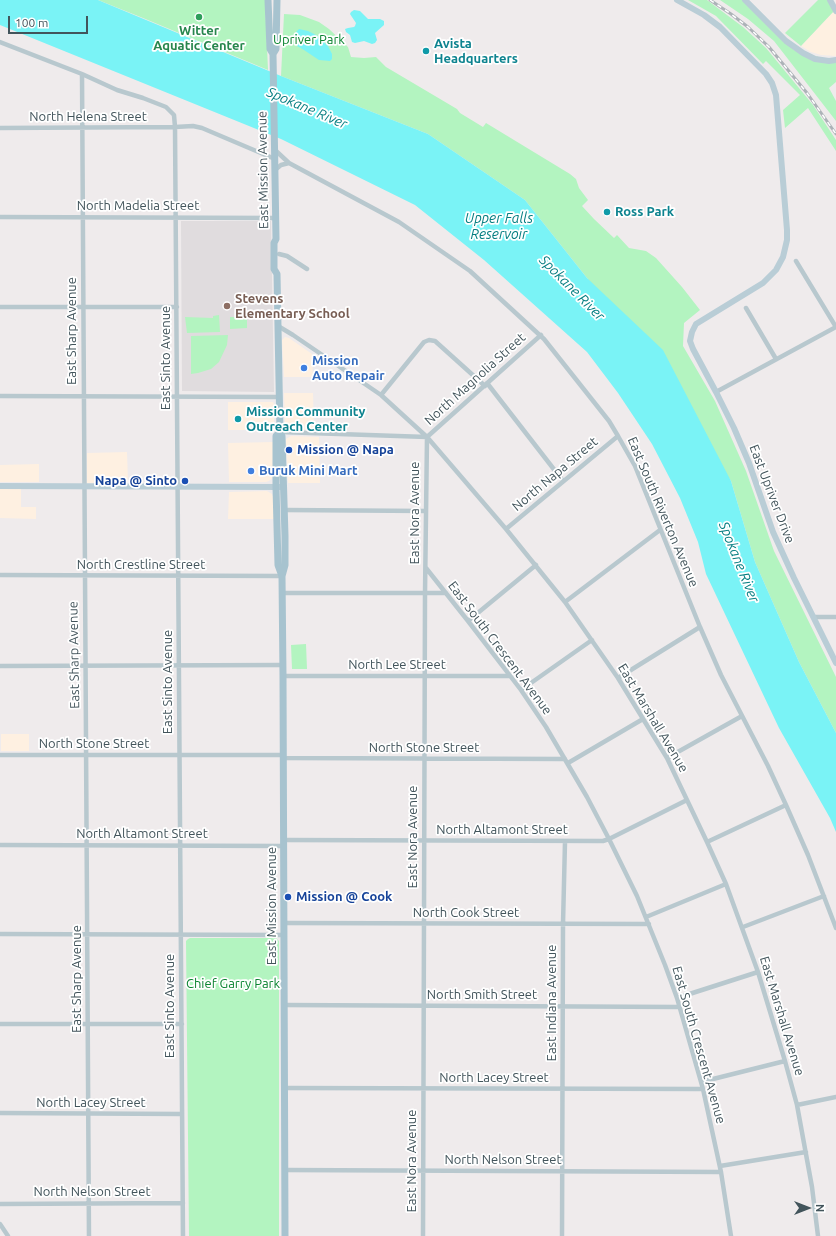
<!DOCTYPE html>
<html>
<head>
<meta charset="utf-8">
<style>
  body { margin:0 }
  #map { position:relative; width:836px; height:1236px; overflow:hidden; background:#efebec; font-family:Ubuntu,sans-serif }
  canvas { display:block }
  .north { position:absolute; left:788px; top:1188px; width:40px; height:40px; -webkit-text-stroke:3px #fff; paint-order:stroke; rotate:90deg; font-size:11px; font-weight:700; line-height:16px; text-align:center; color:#42545b }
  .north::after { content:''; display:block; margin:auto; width:14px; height:18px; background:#42545b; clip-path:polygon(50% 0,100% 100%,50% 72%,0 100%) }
  .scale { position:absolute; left:8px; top:16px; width:80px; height:18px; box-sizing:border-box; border:2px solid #42545b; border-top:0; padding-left:5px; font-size:12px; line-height:14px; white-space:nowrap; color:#42545b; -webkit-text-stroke:3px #fff; paint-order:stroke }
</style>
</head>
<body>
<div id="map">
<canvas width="836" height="1236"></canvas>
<div class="north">N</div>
<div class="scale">100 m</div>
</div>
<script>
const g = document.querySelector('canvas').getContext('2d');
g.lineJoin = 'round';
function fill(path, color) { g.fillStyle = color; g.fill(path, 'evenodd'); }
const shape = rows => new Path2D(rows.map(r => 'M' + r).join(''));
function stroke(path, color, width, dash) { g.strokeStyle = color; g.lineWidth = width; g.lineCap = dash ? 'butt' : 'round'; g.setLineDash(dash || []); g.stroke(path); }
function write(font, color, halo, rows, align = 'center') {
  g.font = font + ' Ubuntu,sans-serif'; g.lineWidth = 3.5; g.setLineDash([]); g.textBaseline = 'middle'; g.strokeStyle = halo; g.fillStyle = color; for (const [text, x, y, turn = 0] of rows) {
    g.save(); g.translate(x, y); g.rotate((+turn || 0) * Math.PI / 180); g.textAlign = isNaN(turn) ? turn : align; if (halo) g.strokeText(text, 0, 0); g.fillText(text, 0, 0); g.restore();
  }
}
fill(shape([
  [834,11,836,15,836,56,821,55,811,52,801,46],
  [285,337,289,338,312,354,313,377,284,377,282,340],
  [284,393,313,393,314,430,290,429,287,428,285,424],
  [228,402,273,402,274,404,274,430,228,430],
  [291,436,319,437,320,483,288,483,286,442,286,439],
  [274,442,273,477,269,481,266,482,229,482,228,443],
  [127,452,128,482,87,483,87,453],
  [39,464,39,482,0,482,0,465],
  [0,489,21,489,21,507,36,507,36,519,0,518],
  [267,491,272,494,273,497,274,519,228,519,229,492],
  [1,734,29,734,29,751,1,751]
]), '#fef0e1');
fill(shape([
  [181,221,271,221,274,392,182,391]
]), '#e0dcde');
fill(shape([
  [98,0,265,0,268,70,143,18],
  [688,0,707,0,743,27,766,48,813,105,836,140,836,151,808,108,785,128,783,110,800,95,766,61,763,64,716,16],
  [720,0,743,0,794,50,836,62,836,82,829,88,836,101,836,121,774,41,748,19],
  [818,0,828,0,834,11,801,46,785,33],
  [284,14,300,15,319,22,329,29,348,47,351,57,364,58,376,57,386,67,457,109,460,113,483,127,486,123,570,174,576,179,579,188,588,200,582,206,594,219,614,238,617,235,629,248,646,251,656,258,682,287,700,310,684,323,683,346,715,401,746,471,774,551,836,677,836,733,799,662,755,562,731,481,587,278,525,200,428,134,281,76],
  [219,315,220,332,187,333,185,317,213,318,213,316],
  [230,317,247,317,247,328,230,329],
  [228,335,227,345,219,362,211,369,198,373,191,374,191,336],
  [306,644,307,669,292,669,291,645],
  [190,938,276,938,279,941,279,1236,189,1236,186,941,188,939]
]), '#b3f4c0');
fill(shape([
  [0,0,98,0,281,76,428,134,525,200,587,278,663,350,731,481,755,562,799,662,836,733,836,832,830,818,779,728,706,574,698,542,680,498,652,444,618,393,587,352,484,260,415,205,281,139,0,25],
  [354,10,360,11,368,19,380,19,384,21,384,25,375,33,377,40,375,43,372,44,364,41,355,43,352,42,350,35,346,32,345,29,348,28,354,27,355,26,356,23,350,14,351,12],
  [299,29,308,31,316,35,328,46,332,54,332,59,330,61,319,60,304,50,297,46,295,42,295,37,296,32]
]), '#7af3f6');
stroke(shape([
  [0,42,82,74,117,90,143,98,166,107,174,115,175,127,193,126,202,128,275,159],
  [82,74,89,1236],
  [0,128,175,127,183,1236],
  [275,150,289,163,399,222,470,271,544,339,609,421,618,436,635,466,700,627,721,675,768,766,786,805,808,855,836,928],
  [275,170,281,165,289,163],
  [0,217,276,218],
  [279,254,287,256,307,269],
  [796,261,836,327],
  [0,307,177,307],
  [746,308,776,359],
  [278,326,293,335,381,395,427,437,506,529,565,602,618,678,667,758,707,842,726,884,758,972,785,1061,797,1105,812,1187,818,1236],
  [487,383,563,481],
  [716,392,836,327],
  [381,395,424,342,429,340,435,341,485,386],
  [0,396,279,397],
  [280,432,427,437,541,335],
  [285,510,426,511],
  [506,529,618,436],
  [426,568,468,621,521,690,546,727,587,797,609,839,637,896,665,965,677,998,703,1089,721,1172,731,1236],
  [0,575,282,576],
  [282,593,446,593],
  [565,602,660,530],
  [813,617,836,617],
  [468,621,536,565],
  [0,666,283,665],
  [283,676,510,676],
  [618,678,700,627],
  [521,690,592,640],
  [0,755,283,755],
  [283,758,565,759],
  [667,758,742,716],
  [568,763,643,719],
  [284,840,603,841,609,839,687,800],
  [707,842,786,805],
  [0,845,284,846],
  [646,917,726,884],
  [284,923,649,924],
  [743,927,824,896],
  [0,934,284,935],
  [677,998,758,972],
  [284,1005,679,1007],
  [0,1024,182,1024],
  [701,1082,785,1061],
  [284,1088,703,1089],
  [797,1105,836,1097],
  [0,1113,182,1114],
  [720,1166,806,1152],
  [285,1170,721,1172],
  [0,1204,183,1203],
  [0,1224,8,1236],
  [423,1236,425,593,427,437],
  [562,1236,563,924,565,842]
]), '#b8c8ce', 4.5);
stroke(shape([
  [677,0,704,15,720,27,766,74,772,83,776,95,787,230,787,240,783,257,776,270,763,283,696,324,692,332,690,341,693,349,716,392,734,428,749,463,773,532,794,578,836,663],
  [745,0,786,41,803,53,815,59,829,61,836,60],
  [830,0,836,11],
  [0,486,281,487]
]), '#b9cdd6', 6);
stroke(shape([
  [268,0,270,49,273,54],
  [277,0,276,49,273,54,276,239,274,243,274,269,277,274,280,432,282,436,285,536,285,565,282,576,283,676,285,1236],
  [280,432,276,436,276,487,278,565,282,576]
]), '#a7c3cf', 7);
const rail = shape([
  [710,0,731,14,748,27,769,47,807,93,836,134]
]);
stroke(rail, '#adb3b8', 3);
stroke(rail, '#fff', 1.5, [4.5]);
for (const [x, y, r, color] of [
  [199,17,4,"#2e9e5b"],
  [426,51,4,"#0f9aa8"],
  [607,212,4,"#0f9aa8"],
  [227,306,4,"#8d6e63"],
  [304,368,4,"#3f7fe0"],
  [238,419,4,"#0f9aa8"],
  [289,450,4,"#1a4fb4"],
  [251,471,4,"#3f7fe0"],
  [185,481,4,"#1a4fb4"],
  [288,897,4,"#1a4fb4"]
]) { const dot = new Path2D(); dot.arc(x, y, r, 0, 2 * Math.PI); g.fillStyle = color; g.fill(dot); stroke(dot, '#fff', 1.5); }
write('bold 13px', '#27864d', '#fff', [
  ["Witter",199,31],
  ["Aquatic Center",199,46]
]);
write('13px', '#0b8431', '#fff', [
  ["Upriver Park",309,40],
  ["Chief Garry Park",233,984]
]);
write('bold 13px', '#0d838f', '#fff', [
  ["Avista",434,44],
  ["Headquarters",434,59],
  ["Ross Park",615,212],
  ["Mission Community",246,412],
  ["Outreach Center",246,427]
], 'left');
write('13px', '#42545b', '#fff', [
  ["North Helena Street",88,117],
  ["East Mission Avenue",263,170,-91],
  ["North Madelia Street",138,206],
  ["East Sharp Avenue",72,331,-90],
  ["East Sinto Avenue",166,358,-90],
  ["North Magnolia Street",475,379,-42],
  ["North Napa Street",555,474,-40],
  ["East Upriver Drive",772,494,69],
  ["East South Riverton Avenue",663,512,67],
  ["East Nora Avenue",415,513,-90],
  ["North Crestline Street",141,565],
  ["East South Crescent Avenue",500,648,53],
  ["East Sharp Avenue",74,655,-91],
  ["North Lee Street",397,665],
  ["East Sinto Avenue",168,682,-90],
  ["East Marshall Avenue",653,718,59],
  ["North Stone Street",94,744],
  ["North Stone Street",424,748],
  ["North Altamont Street",502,830],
  ["North Altamont Street",142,834],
  ["East Nora Avenue",413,837,-90],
  ["East Mission Avenue",272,906,-90],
  ["North Cook Street",466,913],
  ["East Sharp Avenue",77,979,-90],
  ["North Smith Street",482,995],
  ["East Indiana Avenue",552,1003,-90],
  ["East Sinto Avenue",170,1006,-90],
  ["East Marshall Avenue",782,1016,73],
  ["East South Crescent Avenue",699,1045,74],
  ["North Lacey Street",494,1078],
  ["North Lacey Street",91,1103],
  ["North Nelson Street",503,1160],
  ["East Nora Avenue",412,1161,-90],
  ["North Nelson Street",92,1192]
]);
write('bold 13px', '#785e54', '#fff', [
  ["Stevens",235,299],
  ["Elementary School",235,314]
], 'left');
write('bold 13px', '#366cbe', '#fff', [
  ["Mission",312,361],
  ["Auto Repair",312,376],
  ["Buruk Mini Mart",259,471]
], 'left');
write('bold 13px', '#164399', '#fff', [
  ["Mission @ Napa",297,450],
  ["Napa @ Sinto",177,481,"right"],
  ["Mission @ Cook",296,897]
], 'left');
write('italic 14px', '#057e81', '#fff', [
  ["Spokane River",307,108,23],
  ["Upper Falls",499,218],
  ["Reservoir",499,234],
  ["Spokane River",572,288,45],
  ["Spokane River",739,562,68]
]);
</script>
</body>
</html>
